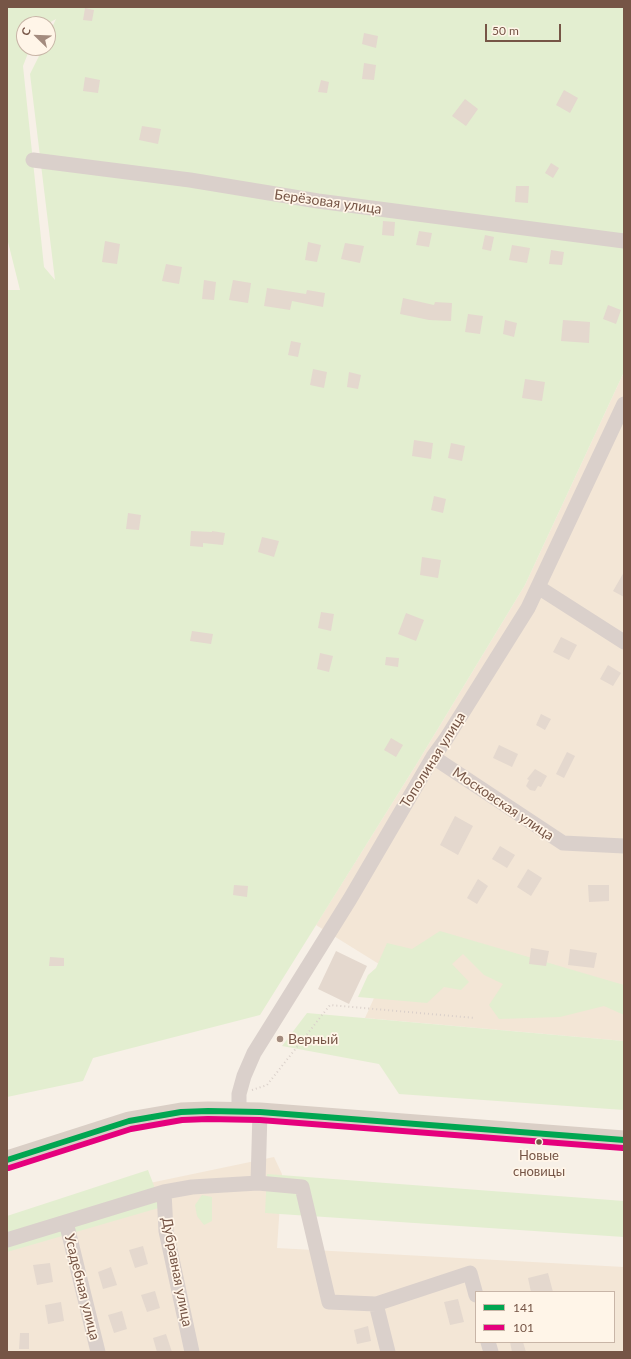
<!DOCTYPE html>
<html>
<head>
<meta charset="utf-8">
<style>
  body { margin:0 }
  #map { position:relative; width:631px; height:1359px; overflow:hidden; background:#f7f0e7; font-family:Lato,sans-serif }
  canvas { display:block }
  .frame { position:absolute; inset:0; border:8px solid #765546; pointer-events:none }
  .legend { position:absolute; left:475px; top:1291px; width:140px; height:52px; box-sizing:border-box; background:#fff5e8; border:1px solid #c8b5a7; margin:0; padding:5px 7px; list-style:none; font-size:12px; color:#765546 }
  .legend li { display:flex; align-items:center; gap:8px; height:20px }
  .legend b { width:20px; border:1px solid #c8b5a7 }
  .north { position:absolute; left:16px; top:16px; width:40px; height:40px; box-sizing:border-box; background:#fff5e8; border:1px solid #c8b5a7; border-radius:50%; rotate:293deg; font-size:11px; font-weight:700; line-height:16px; text-align:center; color:#765546 }
  .north::after { content:''; display:block; margin:auto; width:14px; height:18px; background:#a38b7e; clip-path:polygon(50% 0,100% 100%,50% 72%,0 100%) }
  .scale { position:absolute; left:485px; top:24px; width:76px; height:18px; box-sizing:border-box; border:2px solid #765546; border-top:0; padding-left:5px; font-size:12px; line-height:14px; white-space:nowrap; color:#765546; -webkit-text-stroke:3px #fff5e8; paint-order:stroke }
</style>
</head>
<body>
<div id="map">
<canvas width="631" height="1359"></canvas>
<div class="frame"></div>
<ul class="legend">
<li><b style="height:5px;background:#00a651"></b>141</li>
<li><b style="height:5px;background:#e5007d"></b>101</li>
</ul>
<div class="north">С</div>
<div class="scale">50 m</div>
</div>
<script>
const g = document.querySelector('canvas').getContext('2d');
g.lineJoin = 'round';
function fill(path, color) { g.fillStyle = color; g.fill(path, 'evenodd'); }
const shape = rows => new Path2D(rows.map(r => 'M' + r).join(''));
function stroke(path, color, width, dash) { g.strokeStyle = color; g.lineWidth = width; g.lineCap = dash ? 'butt' : 'round'; g.setLineDash(dash || []); g.stroke(path); }
function write(font, color, halo, rows, align = 'center') {
  g.font = font + ' Lato,sans-serif'; g.lineWidth = 3.5; g.setLineDash([]); g.textBaseline = 'middle'; g.strokeStyle = halo; g.fillStyle = color; for (const [text, x, y, turn = 0] of rows) {
    g.save(); g.translate(x, y); g.rotate((+turn || 0) * Math.PI / 180); g.textAlign = isNaN(turn) ? turn : align; if (halo) g.strokeText(text, 0, 0); g.fillText(text, 0, 0); g.restore();
  }
}
fill(shape([
  [624,372,624,1041,365,1018,387,969,316,925,416,765,525,585],
  [274,1157,282,1174,277,1248,624,1267,624,1352,7,1352,7,1232,145,1184],
  [476,1292,614,1292,614,1342,476,1342]
]), '#f3e6d6');
fill(shape([
  [7,7,624,7,624,372,525,585,416,765,260,1015,93,1058,83,1081,7,1097,7,290,20,290,7,238],
  [56,19,48,36,48,48,43,48,30,74,55,280,44,267,23,66,30,48,24,48,24,24,47,24],
  [440,931,624,985,624,1015,604,1006,560,1017,499,1019,489,1005,503,984,484,975,463,954,452,964,469,982,461,990,444,987,427,1003,358,997,368,975,376,968,387,943,412,949],
  [307,1013,624,1041,624,1110,399,1094,379,1064,282,1046],
  [148,1170,162,1207,7,1252,7,1216],
  [267,1174,624,1201,624,1237,265,1213],
  [202,1195,212,1197,212,1221,204,1225,197,1216,195,1205]
]), '#e3eed0');
fill(shape([
  [85,8,94,10,92,21,83,20],
  [364,33,378,36,376,48,362,44],
  [364,63,376,65,374,80,362,79],
  [85,77,100,80,98,93,83,91],
  [321,80,329,82,327,93,318,92],
  [564,90,578,98,570,113,556,105],
  [465,99,478,109,466,126,452,116],
  [142,126,161,129,158,144,139,140],
  [551,163,559,168,553,178,545,173],
  [516,186,529,186,528,203,515,202],
  [383,221,395,222,394,236,382,235],
  [419,231,432,233,429,247,416,245],
  [485,235,494,237,491,251,482,249],
  [105,241,120,244,117,264,102,262],
  [308,242,321,245,317,262,305,260],
  [345,243,364,246,360,263,341,259],
  [512,245,530,248,527,263,509,260],
  [551,250,564,252,562,265,549,264],
  [166,264,182,267,179,284,162,281],
  [204,280,216,282,214,300,202,299],
  [233,280,251,283,248,303,229,300],
  [267,288,306,294,307,290,325,293,323,307,292,301,290,310,264,306],
  [403,298,434,305,435,302,452,303,451,321,429,320,400,314],
  [608,305,621,310,616,324,603,319],
  [468,314,483,316,480,334,465,332],
  [505,320,517,323,514,337,503,334],
  [563,320,590,322,589,343,561,341],
  [291,341,301,343,298,357,288,355],
  [313,369,327,372,324,388,310,385],
  [349,372,361,375,358,389,347,387],
  [525,379,545,382,542,401,522,398],
  [414,440,433,443,431,459,412,456],
  [451,443,465,446,462,461,448,458],
  [434,496,446,499,443,513,431,510],
  [128,513,141,515,139,530,126,529],
  [191,531,212,532,212,531,225,533,223,545,203,543,203,547,190,546],
  [262,537,279,541,274,557,258,552],
  [422,557,441,560,438,578,420,575],
  [624,572,624,597,613,591],
  [321,612,334,614,331,631,318,628],
  [406,613,424,620,416,641,398,634],
  [192,631,213,634,211,644,190,641],
  [561,637,577,645,569,660,553,652],
  [320,653,333,656,329,672,317,669],
  [386,657,399,658,398,667,385,665],
  [608,665,621,673,613,686,600,679],
  [541,714,551,719,545,730,536,725],
  [391,738,403,745,396,757,384,750],
  [499,745,518,754,512,767,493,758],
  [567,752,575,756,564,778,556,774],
  [535,769,547,776,541,787,538,786,535,791,530,790,526,786,529,780,527,779],
  [455,816,473,826,458,855,440,845],
  [500,846,515,855,507,868,492,859],
  [528,869,542,878,531,896,517,887],
  [478,879,488,886,477,904,467,898],
  [234,885,248,886,247,897,233,895],
  [588,885,609,885,609,901,589,902],
  [531,948,549,951,546,966,529,964],
  [570,949,597,953,594,968,568,965],
  [336,951,367,966,349,1004,318,989],
  [50,957,64,958,64,966,49,966],
  [143,1246,148,1264,135,1268,129,1250],
  [50,1263,53,1282,37,1285,33,1265],
  [111,1267,117,1285,103,1289,98,1272],
  [548,1273,553,1292,531,1292,528,1278],
  [155,1291,160,1308,147,1312,141,1295],
  [458,1299,464,1322,450,1325,444,1302],
  [61,1302,64,1321,48,1324,45,1305],
  [122,1311,127,1329,114,1333,108,1315],
  [368,1326,371,1341,357,1344,354,1330],
  [20,1333,29,1333,29,1349,19,1349],
  [166,1334,172,1352,157,1352,153,1338],
  [510,1342,523,1342,526,1352,512,1352]
]), '#e4d8ce');
stroke(shape([
  [252,1090,267,1085,330,1005,475,1018]
]), '#dad0ca', 2, [1, 3]);
stroke(shape([
  [33,160,190,180,318,201,624,241],
  [538,587,624,642],
  [433,757,563,843,624,846],
  [239,1111,239,1094,244,1076,254,1053,350,899,433,757,446,739,528,608,624,404],
  [258,1183,302,1187,329,1302,376,1304,470,1273,476,1295],
  [164,1192,166,1231,192,1352],
  [66,1222,98,1352],
  [7,1240,164,1192,192,1187,258,1183,260,1112],
  [376,1304,388,1352],
  [488,1342,491,1352]
]), '#dad0cb', 15);
stroke(shape([
  [7,1160,129,1121,181,1112,208,1111,260,1112,624,1140]
]), '#dacfc6', 19);
stroke(shape([
  [7,1160,129,1121,181,1112,208,1111,260,1112,624,1140]
]), '#00a651', 6);
stroke(shape([
  [9,1168,131,1129,182,1120,208,1119,260,1120,623,1148]
]), '#e5007d', 6);
for (const [x, y, r, color] of [
  [280,1039,4,"#a38b7e"],
  [539,1142,3.5,"#765546"]
]) { const dot = new Path2D(); dot.arc(x, y, r, 0, 2 * Math.PI); g.fillStyle = color; g.fill(dot); stroke(dot, '#fff5e8', 1.5); }
write('13px', '#765546', '#fff5e8', [
  ["Новые",539,1156],
  ["сновицы",539,1172]
]);
write('14px', '#765546', '#fff5e8', [
  ["Берёзовая улица",328,202,8],
  ["Тополиная улица",433,760,-58],
  ["Московская улица",503,804,34],
  ["Дубравная улица",177,1272,79],
  ["Усадебная улица",82,1287,76]
]);
write('14px', '#765546', '#fff5e8', [
  ["Верный",288,1039]
], 'left');
</script>
</body>
</html>
